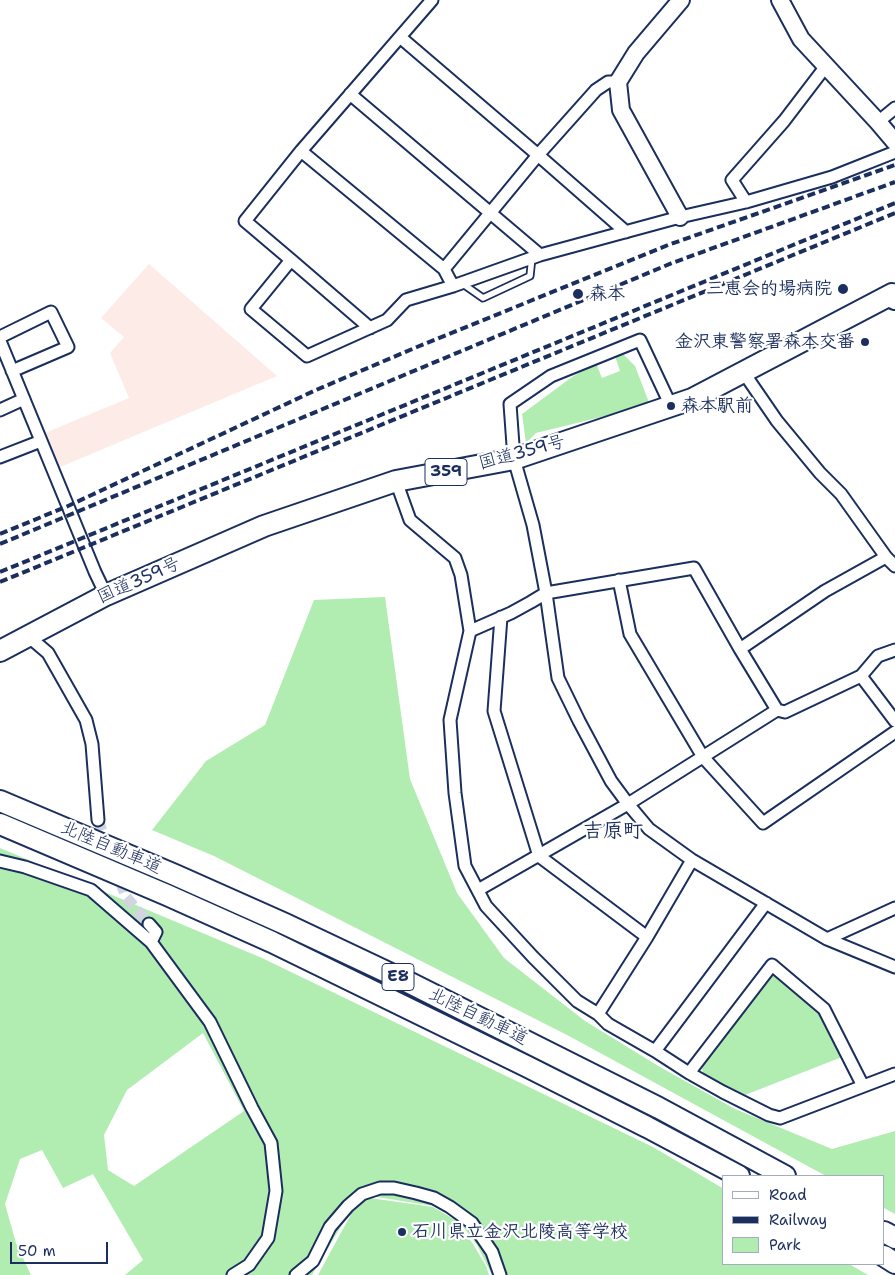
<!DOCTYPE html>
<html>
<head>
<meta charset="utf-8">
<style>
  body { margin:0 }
  #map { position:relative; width:895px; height:1275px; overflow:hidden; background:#fff; font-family:"Shantell Sans",sans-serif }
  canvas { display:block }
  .legend { position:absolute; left:722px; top:1175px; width:162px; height:90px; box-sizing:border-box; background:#fff; border:1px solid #a4acbf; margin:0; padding:6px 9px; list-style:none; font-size:15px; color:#1b2f5e }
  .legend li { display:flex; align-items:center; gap:10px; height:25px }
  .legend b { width:25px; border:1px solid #a4acbf }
  .scale { position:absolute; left:10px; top:1242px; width:98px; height:22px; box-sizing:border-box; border:2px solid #1b2f5e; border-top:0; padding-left:6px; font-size:15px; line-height:18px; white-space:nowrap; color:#1b2f5e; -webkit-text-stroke:4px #fff; paint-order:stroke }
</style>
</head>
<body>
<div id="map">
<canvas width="895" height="1275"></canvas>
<ul class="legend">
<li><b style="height:6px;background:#fff"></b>Road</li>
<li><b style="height:6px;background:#1b2f5e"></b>Railway</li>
<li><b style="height:14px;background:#b1ecb1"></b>Park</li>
</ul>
<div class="scale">50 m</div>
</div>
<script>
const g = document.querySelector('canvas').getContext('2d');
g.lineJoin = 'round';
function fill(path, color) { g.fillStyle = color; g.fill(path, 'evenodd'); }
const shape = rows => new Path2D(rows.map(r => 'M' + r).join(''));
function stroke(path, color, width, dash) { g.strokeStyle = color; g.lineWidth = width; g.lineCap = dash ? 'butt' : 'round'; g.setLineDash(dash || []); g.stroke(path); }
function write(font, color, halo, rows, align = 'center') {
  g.font = font + ' "Shantell Sans","Klee One",sans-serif'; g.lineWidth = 4.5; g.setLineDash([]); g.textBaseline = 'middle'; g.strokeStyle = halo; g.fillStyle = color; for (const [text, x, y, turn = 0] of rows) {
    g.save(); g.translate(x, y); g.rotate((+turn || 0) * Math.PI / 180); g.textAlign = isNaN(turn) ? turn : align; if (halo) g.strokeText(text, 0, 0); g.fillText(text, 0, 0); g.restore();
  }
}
fill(shape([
  [149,264,277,376,60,467,45,433,129,398,110,353,124,337,101,318]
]), '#fdebe8');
fill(shape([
  [623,354,635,366,650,405,536,433,526,443,522,414,572,377,596,363,602,378,620,371,615,356],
  [385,597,410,779,457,893,504,958,585,1021,660,1067,735,1109,832,1149,895,1131,895,1214,884,1208,884,1176,826,1176,569,1036,214,856,152,830,206,761,265,725,314,600],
  [0,848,262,958,653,1147,724,1189,724,1264,849,1264,868,1275,492,1275,477,1245,457,1219,434,1206,370,1196,355,1203,312,1275,125,1275,143,1260,93,1174,63,1188,42,1150,20,1159,5,1204,16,1243,31,1275,0,1275],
  [203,1033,244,1111,134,1186,108,1170,104,1135,127,1090],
  [772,975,778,976,818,1012,842,1057,745,1095,704,1075,700,1063],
  [370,1198,433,1207,457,1221,473,1244,486,1266,489,1275,318,1275,356,1205]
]), '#b1ecb1');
stroke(shape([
  [98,820,126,897,149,924]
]), '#d1d5df', 11, [11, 5.5]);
const lane = shape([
  [463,284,483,298,530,276,532,257]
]);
const street = shape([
  [432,0,301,151,245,221,291,260,251,309,307,356,387,320,406,300,453,286,540,255,680,217,746,202,832,177,895,152],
  [400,37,538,155,626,232],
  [350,94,540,255],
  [878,122,895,108],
  [301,151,444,269,453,286],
  [746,202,732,180,784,121,826,66],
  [291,260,370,328],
  [444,269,538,155,596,90,608,82,618,82],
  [0,337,51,312,68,347,12,371],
  [0,341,95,572,106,595],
  [744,373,777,421,820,473,841,494,886,557,895,566],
  [671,406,640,340,551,376,510,404,514,459,533,525,546,593,558,678,579,721,611,781,628,804,649,829,692,860,827,939,895,967],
  [0,410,24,399],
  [0,457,41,441],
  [396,481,410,520,455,558,461,575,470,631,450,720,455,793,465,866,486,906,533,957,577,1001,598,1014,608,1024,655,1051,689,1073,723,1092,769,1115,780,1118,895,1074],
  [619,580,630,634,703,757,763,823,895,732],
  [501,617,494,711,539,856,647,937],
  [470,631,511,613,531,602,546,593,694,568,740,649,777,710,785,712,861,676],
  [28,636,48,653,86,720,92,744,98,820],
  [740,649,825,591,886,557],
  [895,650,878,656,861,676,895,721],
  [0,861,25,867,91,890,151,942,210,1022,252,1108,271,1143,276,1191,268,1238,249,1265,233,1275],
  [478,890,628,804,777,710],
  [149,924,156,932,151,942],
  [827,939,895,908],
  [598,1014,647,937,692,860],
  [655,1051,766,903],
  [689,1073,772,965,824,1009,863,1086],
  [296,1275,313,1261,330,1227,348,1206,362,1194,380,1188,394,1188,416,1193,434,1198,450,1207,472,1223,492,1252,500,1275]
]);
const secondary = shape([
  [780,0,801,39,878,122,895,142],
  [680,217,621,110,618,82,636,53,681,0]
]);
const highway = shape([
  [0,651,106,595,264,526,396,481,514,459,692,399,892,294,895,299],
  [0,801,175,875,285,924,410,983,659,1108,785,1176],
  [0,824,167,895,272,942,526,1066,647,1127,739,1176],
  [884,1232,895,1238],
  [884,1256,895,1263]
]);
stroke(lane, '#1b2f5e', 9);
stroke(street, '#1b2f5e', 15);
stroke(secondary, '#1b2f5e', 20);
stroke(highway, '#1b2f5e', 24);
stroke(lane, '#fff', 5.5);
stroke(street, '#fff', 11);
stroke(secondary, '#fff', 16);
stroke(highway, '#fff', 20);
stroke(shape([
  [0,534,68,506,316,390,417,347,668,245,895,165],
  [0,544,672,263,895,182],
  [0,572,895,203],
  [0,582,895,213]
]), '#1b2f5e', 4, [8, 4]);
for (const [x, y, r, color] of [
  [843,289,6,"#1b2f5e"],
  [578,294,6,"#1b2f5e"],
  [865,342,5,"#1b2f5e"],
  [671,406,5,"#1b2f5e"],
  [402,1232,5,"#1b2f5e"]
]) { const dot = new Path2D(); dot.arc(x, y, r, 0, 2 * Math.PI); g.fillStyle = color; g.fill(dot); stroke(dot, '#fff', 2); }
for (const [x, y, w] of [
  [446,472,42],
  [398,977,32]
]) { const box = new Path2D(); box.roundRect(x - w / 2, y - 13.5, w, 27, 4); g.fillStyle = '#fff'; g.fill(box); stroke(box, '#1b2f5e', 1); }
write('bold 16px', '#1b2f5e', null, [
  ["359",446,472],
  ["E8",398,977]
]);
write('bold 18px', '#1b2f5e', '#fff', [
  ["三恵会的場病院",832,289,"right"],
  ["森本",589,294],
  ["金沢東警察署森本交番",855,342,"right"],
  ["森本駅前",681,406],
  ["石川県立金沢北陵高等学校",412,1232]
], 'left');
write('18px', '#1b2f5e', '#fff', [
  ["国道359号",522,453,-15],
  ["国道359号",139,581,-24],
  ["北陸自動車道",111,848,23],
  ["北陸自動車道",478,1017,26]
]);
write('bold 20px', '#1b2f5e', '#fff', [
  ["吉原町",613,832]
]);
</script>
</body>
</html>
